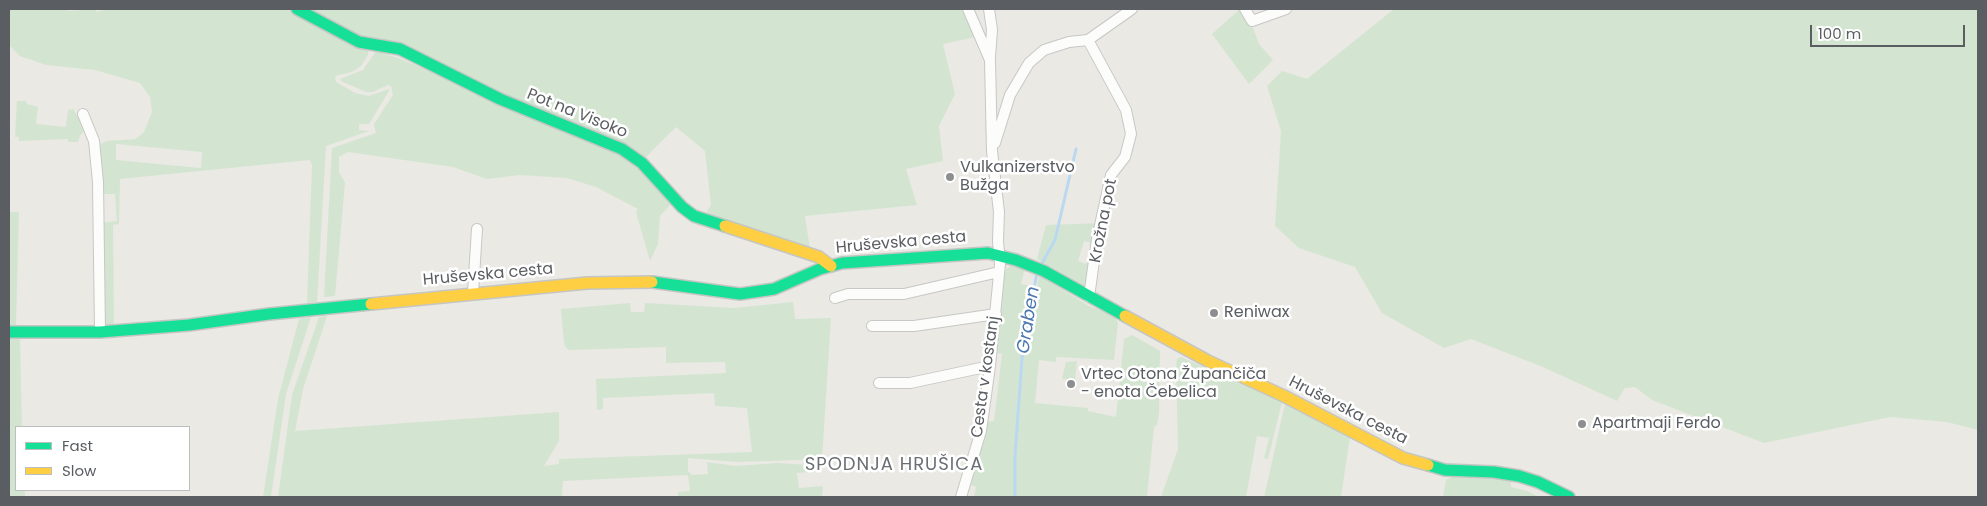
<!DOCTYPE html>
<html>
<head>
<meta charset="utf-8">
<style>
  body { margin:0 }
  #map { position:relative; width:1987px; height:506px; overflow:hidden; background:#eae9e4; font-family:Poppins,sans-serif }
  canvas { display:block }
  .frame { position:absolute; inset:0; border:10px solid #5a5d61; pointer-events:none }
  .legend { position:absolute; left:15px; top:426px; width:175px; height:65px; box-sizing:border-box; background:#fff; border:1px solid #bdbec0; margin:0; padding:6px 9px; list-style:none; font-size:15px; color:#5a5d61 }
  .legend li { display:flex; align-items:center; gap:10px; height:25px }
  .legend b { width:25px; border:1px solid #bdbec0 }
  .scale { position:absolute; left:1810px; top:25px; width:155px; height:22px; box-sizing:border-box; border:2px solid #5a5d61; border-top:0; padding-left:6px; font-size:15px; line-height:18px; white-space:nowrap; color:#5a5d61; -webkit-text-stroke:4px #fff; paint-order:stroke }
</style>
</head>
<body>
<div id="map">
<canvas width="1987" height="506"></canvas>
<div class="frame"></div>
<ul class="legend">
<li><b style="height:6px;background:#16e098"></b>Fast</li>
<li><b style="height:6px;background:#ffcf43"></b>Slow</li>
</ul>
<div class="scale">100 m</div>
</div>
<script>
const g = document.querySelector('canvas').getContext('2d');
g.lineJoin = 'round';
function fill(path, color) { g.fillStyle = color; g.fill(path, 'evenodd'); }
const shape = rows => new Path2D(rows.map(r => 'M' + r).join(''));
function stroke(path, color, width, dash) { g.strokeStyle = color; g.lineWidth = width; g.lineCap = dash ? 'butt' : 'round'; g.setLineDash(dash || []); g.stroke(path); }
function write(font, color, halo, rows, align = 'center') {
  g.font = font + ' Poppins,sans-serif'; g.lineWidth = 5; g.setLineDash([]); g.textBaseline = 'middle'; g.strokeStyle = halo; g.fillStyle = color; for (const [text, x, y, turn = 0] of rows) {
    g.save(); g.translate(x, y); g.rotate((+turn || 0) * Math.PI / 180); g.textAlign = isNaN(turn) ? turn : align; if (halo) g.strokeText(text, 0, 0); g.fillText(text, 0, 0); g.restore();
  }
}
fill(shape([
  [9,9,68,9,68,11,95,9,97,12,105,9,292,9,369,48,368,55,361,66,352,72,335,76,336,82,355,93,369,96,389,89,389,91,369,124,359,124,359,130,369,131,326,146,317,302,307,303,312,165,310,160,120,179,119,224,113,225,114,325,107,325,103,319,100,223,117,221,115,194,101,194,99,148,101,144,107,141,136,139,144,132,152,112,150,97,140,83,95,70,46,65,20,56,9,45],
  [116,144,202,152,201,168,116,160],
  [305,9,962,9,964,13,968,15,975,37,943,44,955,94,939,126,943,161,906,169,917,205,805,216,810,249,711,219,707,211,711,205,705,151,676,127,644,159,362,37],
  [1240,9,1246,9,1259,44,1273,60,1249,84,1212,34],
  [1394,9,1978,9,1978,430,1947,422,1890,417,1764,443,1652,400,1635,387,1625,388,1617,401,1543,367,1471,339,1444,348,1382,313,1355,267,1299,248,1275,226,1281,131,1267,86,1282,71,1307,79],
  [376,51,401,59,636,160,672,203,660,216,658,244,650,261,636,212,638,209,596,187,567,178,520,175,487,179,453,167,348,152,339,157,339,172,345,183,335,296,324,297,332,148,376,133,374,124,393,95,391,86,388,85,373,92,366,92,341,81,340,79,363,70],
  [17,101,26,101,27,104,38,107,36,124,66,127,68,110,73,109,86,130,80,135,78,142,68,142,68,139,19,141,19,137,15,137],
  [9,210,9,212,19,212,16,325,9,326],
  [1102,223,1086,286,1037,259,1046,225],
  [1084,241,1092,243,1086,264,1078,261],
  [1011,266,1025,268,1021,284,1033,286,1021,343,1026,344,1039,277,1042,277,1089,306,1115,316,1118,323,1114,360,1056,357,1056,362,1039,360,1035,403,1088,408,1088,411,1116,417,1124,339,1132,335,1160,351,1159,413,1157,425,1154,427,1147,497,974,497,976,487,971,485,987,422,994,421,1002,354,997,353,1003,278,1006,269],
  [793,302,795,319,831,318,822,459,738,462,688,458,688,471,692,475,708,474,707,462,736,466,778,463,822,466,822,471,797,473,799,488,823,486,822,497,678,497,678,492,690,491,688,475,563,481,562,497,278,497,292,395,319,317,327,316,303,389,295,431,559,412,559,441,544,466,559,464,559,459,752,452,747,408,715,406,714,393,603,398,603,409,597,410,596,379,726,373,725,362,666,363,666,347,570,350,566,348,564,343,561,309,630,303,631,312,644,312,645,303,734,308],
  [311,317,286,394,271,497,263,497,278,399,299,319],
  [9,337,20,338,22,427,16,427,16,490,25,490,25,497,9,497],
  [1181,357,1282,402,1268,459,1264,458,1269,438,1257,436,1246,497,1161,497,1178,449,1176,367,1177,359],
  [1077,361,1075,380,1062,379,1066,362],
  [1285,404,1350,437,1341,497,1264,497],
  [1452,477,1489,477,1511,481,1511,487,1527,491,1539,497,1443,497,1446,480]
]), '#d3e5d1');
stroke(shape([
  [1041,265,1055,240,1076,149],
  [1015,497,1015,456,1023,345,1037,273]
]), '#bbd8f1', 3);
const street = shape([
  [989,9,992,30,990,57],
  [1245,9,1252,21,1286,9],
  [1088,40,1132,9],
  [83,114,94,141,98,182,100,332],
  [995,143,1010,95,1029,63,1044,50,1069,42,1088,40,1126,110,1131,134,1125,157,1111,175,1097,239,1089,297],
  [473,293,477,229],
  [835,298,848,294,904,294,999,272],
  [872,326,914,326,996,314],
  [879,383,910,383,990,366],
  [961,497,981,431,990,366,1000,264,998,241,999,212,992,151,990,60,968,9]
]);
const fast = shape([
  [297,9,359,42,400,49,500,99,622,149,642,163,682,207,694,216,725,226],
  [652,282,740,294,774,289,820,269,842,263,988,253,1016,260,1044,271,1125,316],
  [9,332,100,332,189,325,269,314,371,304],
  [1428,465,1445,470,1494,472,1519,476,1538,482,1569,497]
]);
const slow = shape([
  [725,226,819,257,831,266],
  [371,304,587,283,652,282],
  [1125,316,1208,361,1284,396,1403,458,1428,465]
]);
stroke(street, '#c7c7c6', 12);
stroke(fast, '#c5c6c4', 14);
stroke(slow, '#c5c6c4', 14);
stroke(street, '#fcfcfb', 10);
stroke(fast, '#16e098', 11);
stroke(slow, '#ffcf43', 11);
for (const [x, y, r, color] of [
  [950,177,5,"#8c8e8f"],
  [1214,313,5,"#8c8e8f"],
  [1071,384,5,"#8c8e8f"],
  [1582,424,5,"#8c8e8f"]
]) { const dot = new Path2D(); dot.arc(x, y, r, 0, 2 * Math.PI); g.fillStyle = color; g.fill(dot); stroke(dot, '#fff', 2); }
write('16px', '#5a5d61', '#fff', [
  ["Pot na Visoko",577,114,22],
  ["Krožna pot",1104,221,-79],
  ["Hruševska cesta",901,243,-5],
  ["Hruševska cesta",488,275,-5],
  ["Cesta v kostanj",986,377,-82],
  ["Hruševska cesta",1348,411,27]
]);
write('16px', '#5a5d61', '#fff', [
  ["Vulkanizerstvo",960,168],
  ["Bužga",960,186],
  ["Reniwax",1224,313],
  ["Vrtec Otona Župančiča",1081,375],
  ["- enota Čebelica",1081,393],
  ["Apartmaji Ferdo",1592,424]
], 'left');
write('italic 18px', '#4a78af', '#fff', [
  ["Graben",1029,320,-81]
]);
g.letterSpacing = '1px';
write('18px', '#6b6f73', '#fff', [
  ["SPODNJA HRUŠICA",894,465]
]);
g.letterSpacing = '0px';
</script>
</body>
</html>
